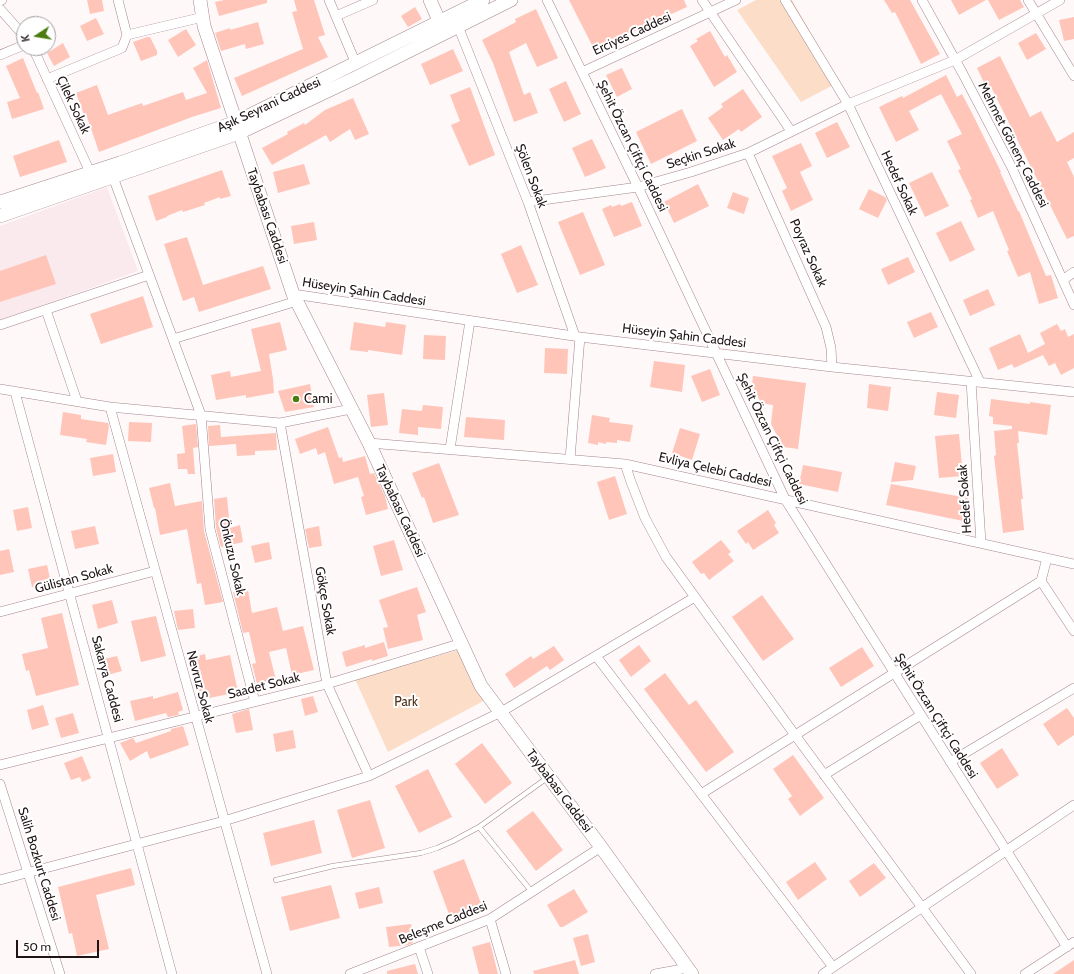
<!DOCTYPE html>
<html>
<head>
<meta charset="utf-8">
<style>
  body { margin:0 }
  #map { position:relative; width:1074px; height:974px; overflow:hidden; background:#fff8f9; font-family:Cabin,sans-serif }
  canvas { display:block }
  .north { position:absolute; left:16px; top:16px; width:40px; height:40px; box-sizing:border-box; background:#fff; border:1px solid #a5a1a2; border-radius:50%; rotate:258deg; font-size:11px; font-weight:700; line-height:16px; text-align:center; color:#1f1416 }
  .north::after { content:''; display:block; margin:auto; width:14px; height:18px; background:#4a7d0e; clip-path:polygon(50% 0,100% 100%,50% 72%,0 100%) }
  .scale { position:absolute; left:16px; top:940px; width:83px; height:18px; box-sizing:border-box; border:2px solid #1f1416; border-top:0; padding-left:5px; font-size:12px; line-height:14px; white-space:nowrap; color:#1f1416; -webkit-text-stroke:3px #fff; paint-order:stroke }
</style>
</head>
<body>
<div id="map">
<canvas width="1074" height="974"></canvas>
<div class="north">K</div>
<div class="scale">50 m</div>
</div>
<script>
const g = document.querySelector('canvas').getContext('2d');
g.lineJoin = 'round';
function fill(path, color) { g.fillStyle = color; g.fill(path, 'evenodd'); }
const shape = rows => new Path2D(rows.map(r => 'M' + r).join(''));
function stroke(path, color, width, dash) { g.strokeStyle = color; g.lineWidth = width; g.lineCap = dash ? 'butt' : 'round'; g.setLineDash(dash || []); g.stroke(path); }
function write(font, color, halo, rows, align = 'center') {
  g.font = font + ' Cabin,sans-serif'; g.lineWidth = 4; g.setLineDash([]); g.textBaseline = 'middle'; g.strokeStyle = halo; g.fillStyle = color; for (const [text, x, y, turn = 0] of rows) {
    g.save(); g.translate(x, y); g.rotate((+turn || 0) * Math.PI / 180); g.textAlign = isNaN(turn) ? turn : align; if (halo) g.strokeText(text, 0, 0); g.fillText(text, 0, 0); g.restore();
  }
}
fill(shape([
  [107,187,138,271,0,321,0,226]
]), '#fbeaed');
fill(shape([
  [756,0,792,0,839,82,801,102,737,10],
  [462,649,489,698,388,752,355,679]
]), '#fcddc8');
fill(shape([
  [87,0,102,0,104,11,90,14],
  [224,0,267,0,267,3,219,16,215,2],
  [294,0,314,0,325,35,318,37,328,57,242,96,234,78,303,49,292,12,297,11],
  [569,0,684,0,687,7,658,20,659,24,643,30,641,28,595,51],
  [884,0,910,0,940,54,921,64,895,12,892,13],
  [951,0,986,0,959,15],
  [988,0,1020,0,1024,7,999,20],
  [415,7,422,19,408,27,401,16],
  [536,9,558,58,537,67,526,43,509,52,524,95,530,92,538,113,514,122,493,63,482,40,516,22,515,19],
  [1074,17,1074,39,1064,41,1059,20],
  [96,18,104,34,87,41,80,26],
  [258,22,264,44,246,49,245,44,221,51,215,33,230,28,230,30],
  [186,29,196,45,178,57,168,40],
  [710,31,725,57,727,55,737,72,714,87,690,46,698,41,696,39],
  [1036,33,1046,49,1027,60,1018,43],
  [147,37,150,37,157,51,157,55,141,61,133,42],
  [63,43,70,57,54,66,47,53],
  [453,49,463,71,430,85,421,64],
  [1000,56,1030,117,1041,111,1057,142,1074,132,1074,158,1067,162,1074,177,1074,236,1067,239,992,89,988,91,977,68],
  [23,58,37,93,38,92,44,109,12,119,7,102,20,98,6,66],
  [207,60,221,108,192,117,99,152,86,114,84,115,76,93,97,85,108,115,142,103,143,106,183,92,186,100,207,93,193,68],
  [622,68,632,89,617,97,606,75],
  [946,75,957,97,962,94,973,115,1001,172,1000,172,1018,211,1019,211,1046,276,1051,275,1058,298,1039,304,1030,272,1018,277,1007,251,1009,250,993,211,978,218,970,200,972,199,958,170,961,169,947,141,962,134,941,94,909,111,919,130,896,142,879,107,902,96,903,98],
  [566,81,581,114,564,122,549,89],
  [470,87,495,155,469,166,451,125,460,121,450,95],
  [743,89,762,117,741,132,739,129,723,140,708,118,723,107,721,104],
  [353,98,369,134,355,140,350,129,330,142,326,135,272,165,262,148,288,134,287,132,304,123,305,125,325,110],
  [682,109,697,141,651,164,636,132],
  [837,122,850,147,827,158,815,133],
  [592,139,606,168,585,177,572,148],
  [59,140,67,162,20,177,13,156],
  [801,143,812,166,800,172,813,200,791,211,782,191,787,188,772,156],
  [304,164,310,184,278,193,273,172],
  [222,170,231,196,220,199,220,197,204,203,205,205,183,212,182,210,167,216,167,217,156,221,148,196],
  [932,172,949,206,925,217,909,183],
  [698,184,709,206,674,223,664,202],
  [869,189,885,197,887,200,878,218,859,209],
  [733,192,749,198,744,214,727,208],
  [632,202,642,226,614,237,602,209,611,205,612,207,620,204,621,206],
  [583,212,605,265,580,275,558,222],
  [961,221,975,250,950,262,936,233],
  [314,222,317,240,294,244,291,226],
  [187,237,203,285,263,266,271,289,199,312,194,297,183,301,164,244],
  [521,245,538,285,517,293,501,254],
  [46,255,56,284,0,302,0,271],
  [908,257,915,272,888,285,881,269],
  [988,289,995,305,970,316,963,300],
  [143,296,153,327,101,344,90,314],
  [931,312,938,327,914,338,907,322],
  [280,322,287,350,269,354,273,379,274,393,246,398,246,395,216,400,211,375,230,371,231,377,261,371,251,329],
  [354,322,385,327,386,322,406,325,402,355,368,350,368,352,350,350],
  [1057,324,1061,331,1065,329,1068,337,1074,334,1074,368,1061,375,1055,363,1049,366,1043,355,1014,368,1012,364,998,370,989,348,1020,334,1028,353,1045,344,1040,333],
  [424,335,446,336,445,360,423,359],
  [545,348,568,349,567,374,544,373],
  [654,361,685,365,682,392,650,387],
  [710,369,720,395,702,402,691,376],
  [753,376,806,383,798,449,783,447,771,424,773,405,761,403,752,384],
  [310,384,314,407,285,412,278,391],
  [869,384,891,387,888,411,867,408],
  [937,392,959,395,956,418,934,415],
  [384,393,388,425,371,427,367,395],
  [991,399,1030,404,1030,402,1051,405,1047,435,1018,431,1019,443,1017,443,1023,499,1021,499,1024,530,1003,533,994,456,996,455,994,431,1012,429,1012,426,993,424,993,417,989,416],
  [423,405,443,407,441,429,418,427,418,435,399,433,402,409,422,411],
  [63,412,81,415,81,419,108,423,109,426,106,445,86,442,87,439,60,435],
  [592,415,610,418,609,422,633,425,630,442,617,440,617,443,606,442,606,444,598,442,598,445,588,443],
  [466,417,505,420,504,440,464,437],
  [129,422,152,423,151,442,128,441],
  [196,424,198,447,193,448,195,474,188,474,187,469,178,469,177,454,185,453,182,426],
  [220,425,221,437,276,433,277,450,255,451,255,455,237,456,236,444,209,446,208,426],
  [328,427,339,458,342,457,343,462,365,456,370,474,374,473,385,496,388,509,366,515,361,497,364,496,358,477,334,484,325,452,318,455,316,448,300,454,295,439],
  [680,428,700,434,692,460,672,453],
  [959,434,963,476,939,478,935,436],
  [113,454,116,472,93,476,90,458],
  [895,462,916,466,913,480,891,482],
  [439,463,459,515,433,523,424,497,422,498,412,473],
  [803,465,842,472,838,492,799,484],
  [615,476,627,514,609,520,597,482],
  [170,483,175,506,202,501,204,531,223,602,205,605,201,583,197,584,187,529,160,535,155,508,154,508,149,488],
  [891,484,968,498,963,521,886,505],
  [227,497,230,528,240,525,243,542,221,547,216,528,214,499],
  [28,507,32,528,17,531,13,510],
  [768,510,776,523,774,525,779,533,753,550,748,542,746,544,737,531],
  [95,526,99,544,75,549,71,531],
  [319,526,322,546,309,548,305,529],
  [394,540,403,570,381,576,373,546],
  [721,540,731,552,728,554,734,561,709,580,704,573,701,574,692,562],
  [269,542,272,559,255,563,251,546],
  [9,549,14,572,0,575,0,551],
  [47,565,51,583,32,587,28,569],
  [417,587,426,612,417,615,423,640,388,649,383,628,388,627,379,600],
  [248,590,252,613,277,607,283,631,303,626,314,670,292,675,286,648,269,652,276,680,257,684,252,664,256,663,249,632,243,633,233,592],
  [762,595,794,639,763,661,732,617],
  [112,600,118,623,98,629,92,605],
  [193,609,195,628,178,630,174,611],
  [62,613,79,685,36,696,29,670,26,671,22,654,48,648,41,618],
  [156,616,166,656,141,662,131,621],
  [384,642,388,656,372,661,372,659,346,667,342,652,365,645,365,648],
  [639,645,651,661,631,677,619,660],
  [554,646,564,660,550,670,547,666,514,688,505,674,531,656,533,659],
  [862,647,874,666,841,687,829,668],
  [205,654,206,660,230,655,238,692,200,700,194,674,193,674,189,658],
  [117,656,122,671,104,676,100,660],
  [665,673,689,705,696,700,734,752,706,772,644,689],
  [178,692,183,710,178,712,179,715,168,717,166,713,135,721,130,701,153,696,153,699],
  [313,696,318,712,305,716,301,699],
  [43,705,49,725,32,730,27,710],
  [1067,708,1074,718,1074,735,1058,746,1043,724],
  [249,709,253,730,236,733,232,714],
  [73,713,79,733,61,738,55,718],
  [183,726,189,745,150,759,147,751,130,761,120,743,133,738,136,743,171,731,171,729],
  [293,730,296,748,276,752,273,734],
  [482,743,512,783,485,804,455,764],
  [1002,748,1019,775,997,789,980,763],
  [793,755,824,798,800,816,788,799,792,796,773,769],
  [82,756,91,778,82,782,80,777,71,780,64,763],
  [428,769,452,817,419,833,395,786],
  [370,800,385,848,352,858,337,810],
  [533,811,563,850,536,871,506,831],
  [314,820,322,853,271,866,263,833],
  [464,859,482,906,450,917,433,871],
  [815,862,827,879,798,900,786,882],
  [874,863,886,878,860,897,849,881],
  [131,868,135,885,96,895,109,949,77,956,72,933,69,934,58,887],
  [331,885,340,918,290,931,281,897],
  [379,887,383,903,359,909,355,893],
  [574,889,588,912,563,927,560,927,547,905],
  [411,924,413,943,408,945,389,947,386,927],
  [588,934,595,962,581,966,573,938],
  [490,942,498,974,479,974,472,947],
  [575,960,579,974,534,974,533,971],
  [1074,960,1074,974,1053,974],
  [415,964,418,974,387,974,387,971]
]), '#ffc5b9');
const lane = shape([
  [479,827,532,892],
  [276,880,333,866,421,853,437,848,453,841,479,827,547,778]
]);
const street = shape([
  [118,0,127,35],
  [329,0,356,64],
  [547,0,638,187,785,499,1067,947],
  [702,0,791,131],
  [785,0,848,104,980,382],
  [922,0,963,74,1012,168,1074,305],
  [1028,0,1074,76],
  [0,1,2,0],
  [0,9,24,36],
  [336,16,373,0],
  [456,21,528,202,575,336],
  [33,48,90,172],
  [0,55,24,45],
  [582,72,736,0],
  [47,79,122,48,127,35,203,17],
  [748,153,826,327,831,348,832,367],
  [113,177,201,415,210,529,255,702],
  [528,202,638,187,691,172,748,153,848,104,955,60,1060,0],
  [1063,280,1074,272],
  [293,294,580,337,832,367,1074,392],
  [46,310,77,401],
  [0,325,149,275],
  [173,339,297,301],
  [971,381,981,543],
  [0,389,110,407,280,423,351,409],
  [15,392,172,974],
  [110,407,267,974],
  [280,423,327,684,369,776],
  [369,443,625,464,1074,564],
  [450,449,470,321],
  [570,459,580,337],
  [625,464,631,482,645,518,666,557,795,735,971,974],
  [1041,581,1074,631],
  [0,612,155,571],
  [596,656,833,967],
  [950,762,1074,688],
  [0,765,327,684,462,643],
  [824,775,921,715],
  [0,784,60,974],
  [701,794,1041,581,1047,558],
  [0,880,224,821,369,776,501,712,695,597],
  [490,919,506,974],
  [419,947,428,974],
  [350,974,490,919,601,847],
  [655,974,688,968],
  [823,974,1074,805],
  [1025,974,1074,942]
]);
const secondary = shape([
  [200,0,204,26,293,294,369,443,481,686,601,847,692,974],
  [430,0,443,30],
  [0,202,120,163,236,122,483,0],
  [0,216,239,133,355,78,511,0]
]);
stroke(lane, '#a4868c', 5.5);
stroke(street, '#a4868c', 10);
stroke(secondary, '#a4868c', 14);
stroke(lane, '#fff', 4.5);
stroke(street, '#fff', 9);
stroke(secondary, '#fff', 13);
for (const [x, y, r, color] of [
  [296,399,4,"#4a7d0e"]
]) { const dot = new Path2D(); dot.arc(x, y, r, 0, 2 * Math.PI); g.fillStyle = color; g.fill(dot); stroke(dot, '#fff', 1.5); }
write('13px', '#1f1416', '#fff', [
  ["Erciyes Caddesi",632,34,-25],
  ["Çilek Sokak",73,105,65],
  ["Aşık Seyrani Caddesi",269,105,-25],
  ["Mehmet Gönenç Caddesi",1013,145,63],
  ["Şehit Özcan Çiftçi Caddesi",632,146,64],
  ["Seçkin Sokak",701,154,-18],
  ["Şölen Sokak",531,176,69],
  ["Hedef Sokak",899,183,65],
  ["Taybabası Caddesi",267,216,71],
  ["Poyraz Sokak",808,253,66],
  ["Hüseyin Şahin Caddesi",364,292,9],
  ["Hüseyin Şahin Caddesi",684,336,7],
  ["Şehit Özcan Çiftçi Caddesi",772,439,64],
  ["Evliya Çelebi Caddesi",715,470,13],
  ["Hedef Sokak",965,499,-94],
  ["Taybabası Caddesi",400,511,65],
  ["Önkuzu Sokak",232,557,77],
  ["Gülistan Sokak",74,579,-15],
  ["Gökçe Sokak",325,601,80],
  ["Sakarya Caddesi",107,679,75],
  ["Saadet Sokak",264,686,-14],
  ["Nevruz Sokak",200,687,75],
  ["Şehit Özcan Çiftçi Caddesi",936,716,58],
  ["Taybabası Caddesi",559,791,53],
  ["Salih Bozkurt Caddesi",39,864,73],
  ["Beleşme Caddesi",443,923,-22]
]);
write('13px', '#1f1416', '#fff', [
  ["Cami",304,399]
], 'left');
write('13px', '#4f3018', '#fff', [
  ["Park",406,702]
]);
</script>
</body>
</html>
